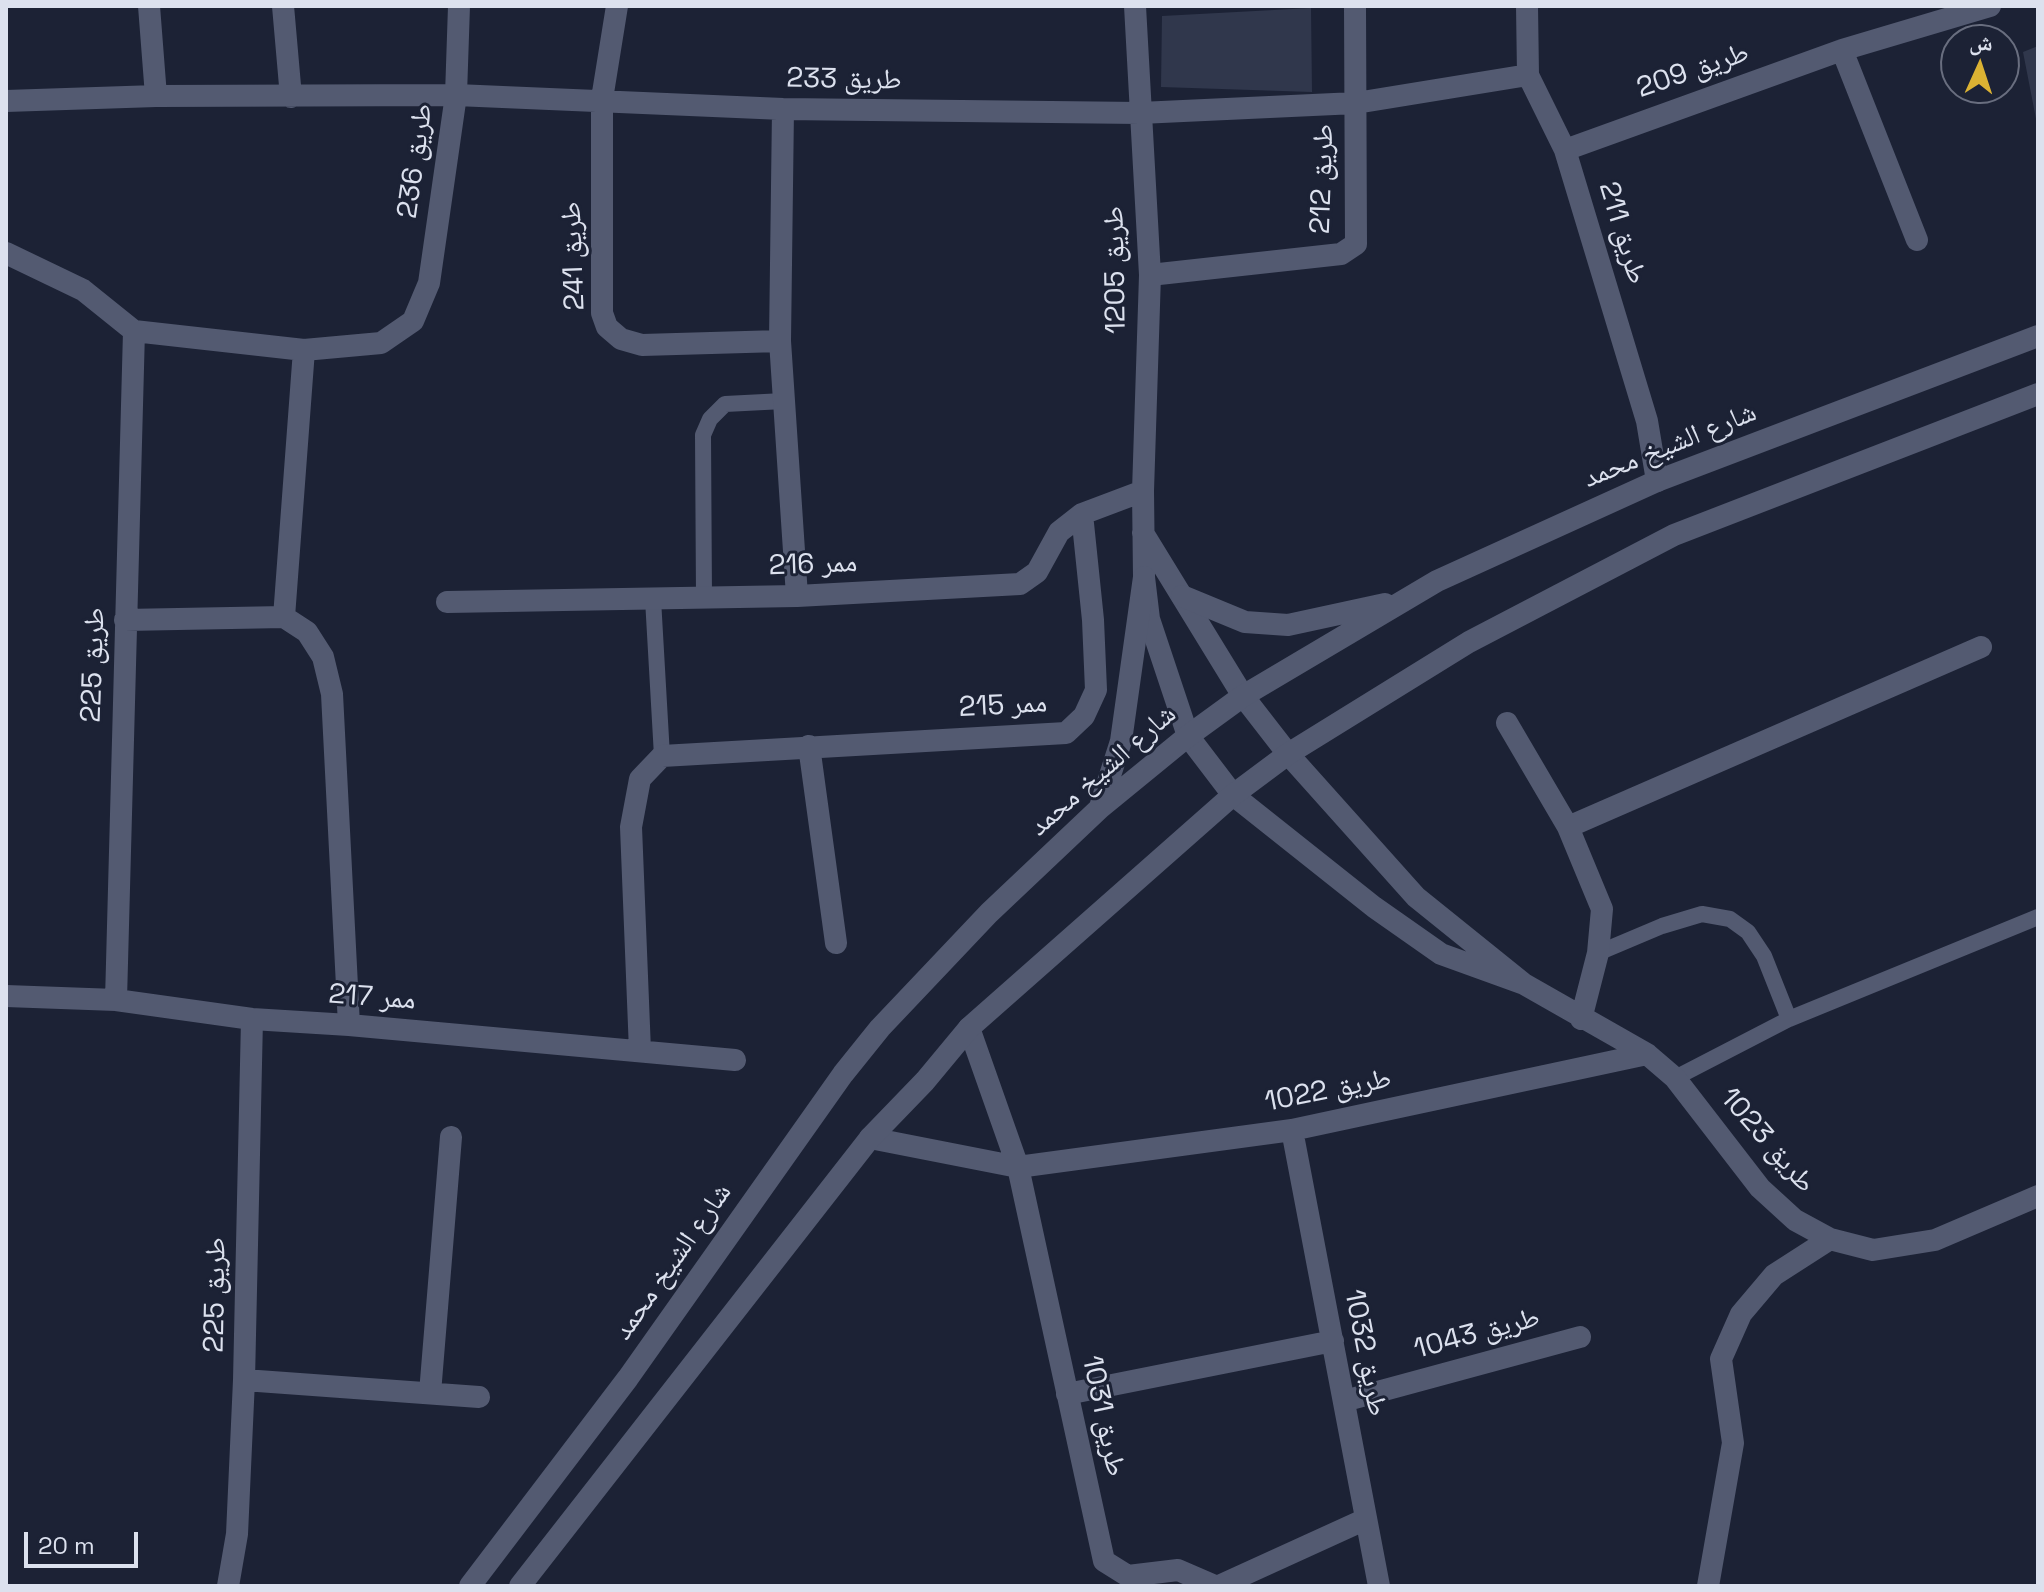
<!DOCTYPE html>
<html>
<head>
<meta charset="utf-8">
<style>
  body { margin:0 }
  #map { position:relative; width:2044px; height:1592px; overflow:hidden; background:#1c2235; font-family:"Space Grotesk","Noto Naskh Arabic",sans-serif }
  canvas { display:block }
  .frame { position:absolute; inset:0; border:8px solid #dce1ee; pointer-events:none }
  .north { position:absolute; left:1940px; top:24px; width:80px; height:80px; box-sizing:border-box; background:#1c2235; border:2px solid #696e7f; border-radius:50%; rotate:3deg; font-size:22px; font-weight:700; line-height:32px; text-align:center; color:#dce1ee }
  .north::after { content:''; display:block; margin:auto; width:28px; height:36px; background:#dbb233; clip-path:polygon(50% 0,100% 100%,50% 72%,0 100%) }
  .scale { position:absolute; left:24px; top:1532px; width:114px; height:36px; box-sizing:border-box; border:4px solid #dce1ee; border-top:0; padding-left:10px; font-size:24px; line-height:28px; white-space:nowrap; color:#dce1ee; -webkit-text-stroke:6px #1c2235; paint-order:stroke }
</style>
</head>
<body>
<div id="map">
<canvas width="2044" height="1592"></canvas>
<div class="frame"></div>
<div class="north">ش</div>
<div class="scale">20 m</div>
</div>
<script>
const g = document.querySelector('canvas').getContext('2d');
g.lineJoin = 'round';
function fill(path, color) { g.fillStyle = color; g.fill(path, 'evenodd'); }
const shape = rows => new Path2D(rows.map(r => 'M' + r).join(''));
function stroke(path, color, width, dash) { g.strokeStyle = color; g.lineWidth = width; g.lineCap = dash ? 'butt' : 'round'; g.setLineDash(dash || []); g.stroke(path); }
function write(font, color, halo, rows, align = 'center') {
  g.font = font + ' "Space Grotesk","Noto Naskh Arabic",sans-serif'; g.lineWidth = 6; g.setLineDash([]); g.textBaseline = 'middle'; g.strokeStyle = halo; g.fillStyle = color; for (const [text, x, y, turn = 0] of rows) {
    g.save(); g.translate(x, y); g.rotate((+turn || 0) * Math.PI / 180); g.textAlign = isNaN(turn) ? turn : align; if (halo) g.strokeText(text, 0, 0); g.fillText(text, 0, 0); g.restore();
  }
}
fill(shape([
  [1311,8,1312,92,1161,87,1162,16],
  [2038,46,2038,124,2037,124,2023,52]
]), '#30374c');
stroke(shape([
  [704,598,703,435,710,419,725,404,784,401],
  [653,599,662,756],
  [1598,953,1662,926,1702,914,1730,919,1748,932,1764,956,1789,1019],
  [1675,1078,1789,1019,2038,917]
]), '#535a71', 16);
stroke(shape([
  [149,6,156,96],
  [283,6,291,97],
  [617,6,602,99,602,313,607,327,621,339,642,345,780,341],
  [1135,6,1150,275,1143,491,1144,577,1149,619,1188,736,1233,795,1374,907,1441,954,1524,984,1416,897,1288,754,1243,696,1143,533],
  [1527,6,1528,75,1565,150,1647,421,1657,481],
  [1842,50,1917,240],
  [6,101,156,96,456,95,783,109,1140,113,1356,103,1528,75],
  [783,109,780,341,797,596],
  [1565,150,1842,50,1990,6],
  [6,253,83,290,134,331,304,350,381,343,413,321,429,283,456,95,459,6],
  [1150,275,1341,254,1356,244,1355,6],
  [447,602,797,596,1020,584,1037,572,1059,532,1082,514,1143,491],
  [284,617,304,350],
  [125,620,284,617,307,632,323,657,332,694,349,1025],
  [1507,723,1568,827,1602,909,1598,953,1581,1019],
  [809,746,836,943],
  [1568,827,1981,647],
  [1524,984,1647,1054,1675,1078,1760,1188,1795,1220,1830,1239,1873,1250,1935,1240,2038,1196],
  [6,996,116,1000,252,1019,349,1025,735,1060],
  [116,1000,134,331],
  [640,1051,631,827,640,779,662,756,1066,733,1084,716,1096,690,1093,620,1082,514],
  [1292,1130,1379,1586],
  [870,1138,1018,1167,969,1028],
  [244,1380,479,1397],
  [430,1393,451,1137],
  [1067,1394,1333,1341],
  [1344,1401,1580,1337],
  [228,1586,237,1534,244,1380,252,1019],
  [1215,1586,1178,1570,1128,1576,1104,1561,1018,1167,1292,1130,1647,1054],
  [1219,1586,1366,1519],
  [1708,1586,1733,1443,1721,1359,1741,1314,1774,1275,1830,1239]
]), '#535a71', 22);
stroke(shape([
  [1182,596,1245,622,1288,625,1385,604],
  [1100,807,1121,741,1144,577],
  [470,1586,628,1378,843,1074,880,1028,989,913,1100,808,1188,736,1243,696,1437,581,1657,481,2038,336],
  [520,1586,870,1138,925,1081,969,1028,1233,795,1288,754,1469,642,1674,535,2038,394]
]), '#535a71', 22);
write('28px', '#dce1ee', '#1c2235', [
  ["طريق 209",1693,71,-19],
  ["طريق 233",844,80,1],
  ["طريق 236",416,161,-82],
  ["طريق 212",1323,179,-88],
  ["طريق 211",1622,233,73],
  ["طريق 241",574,256,-92],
  ["طريق 1205",1116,270,-91],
  ["شارع الشيخ محمد",1670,446,-22],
  ["ممر 216",813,565,-2],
  ["طريق 225",94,665,-88],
  ["ممر 215",1003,706,-3],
  ["شارع الشيخ محمد",1103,771,-41],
  ["ممر 217",372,998,4],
  ["طريق 1022",1328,1091,-11],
  ["طريق 1023",1767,1141,49],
  ["شارع الشيخ محمد",673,1262,-55],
  ["طريق 225",216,1295,-89],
  ["طريق 1043",1477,1334,-15],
  ["طريق 1032",1365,1353,79],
  ["طريق 1031",1103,1416,78]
]);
</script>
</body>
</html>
